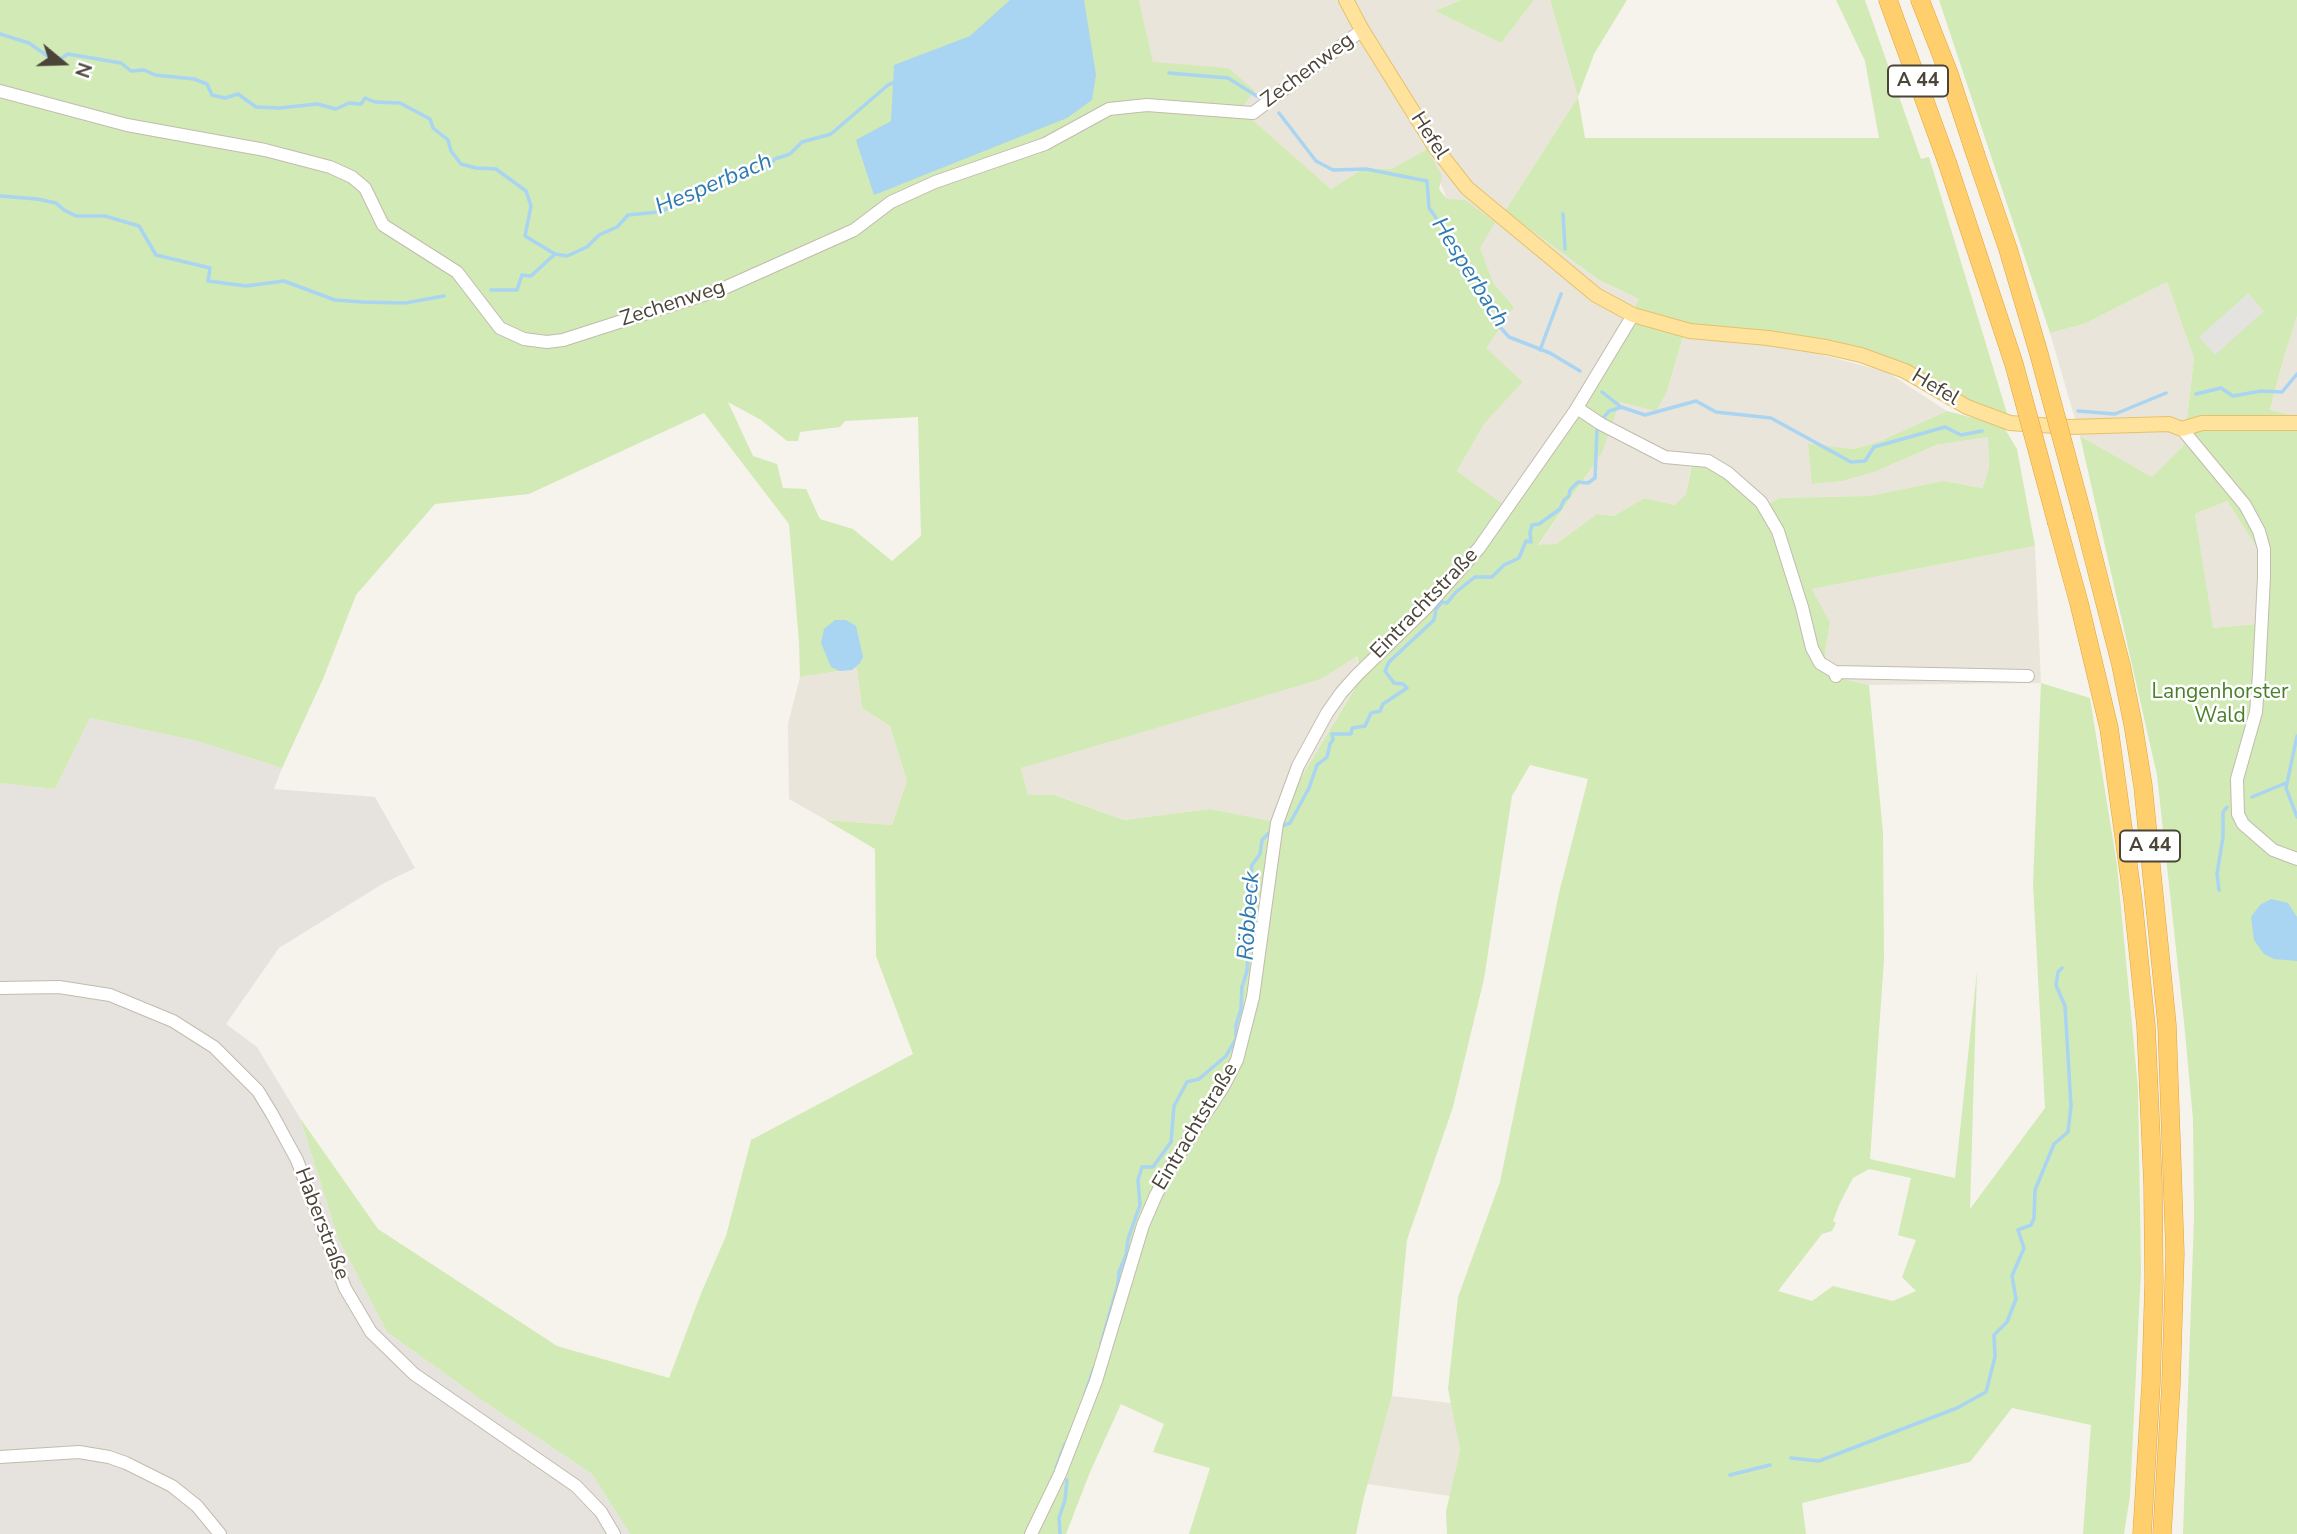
<!DOCTYPE html>
<html>
<head>
<meta charset="utf-8">
<style>
  body { margin:0 }
  #map { position:relative; width:2297px; height:1534px; overflow:hidden; background:#f6f3ec; font-family:"Nunito Sans",sans-serif }
  canvas { display:block }
  .north { position:absolute; left:28px; top:28px; width:70px; height:70px; -webkit-text-stroke:5px #fff; paint-order:stroke; rotate:109deg; font-size:19px; font-weight:700; line-height:28px; text-align:center; color:#4b4439 }
  .north::after { content:''; display:block; margin:auto; width:24px; height:32px; background:#4b4439; clip-path:polygon(50% 0,100% 100%,50% 72%,0 100%) }
</style>
</head>
<body>
<div id="map">
<canvas width="2297" height="1534"></canvas>
<div class="north">N</div>
</div>
<script>
const g = document.querySelector('canvas').getContext('2d');
g.lineJoin = 'round';
function fill(path, color) { g.fillStyle = color; g.fill(path, 'evenodd'); }
const shape = rows => new Path2D(rows.map(r => 'M' + r).join(''));
function stroke(path, color, width, dash) { g.strokeStyle = color; g.lineWidth = width; g.lineCap = dash ? 'butt' : 'round'; g.setLineDash(dash || []); g.stroke(path); }
function write(font, color, halo, rows, align = 'center') {
  g.font = font + ' "Nunito Sans",sans-serif'; g.lineWidth = 5; g.setLineDash([]); g.textBaseline = 'middle'; g.strokeStyle = halo; g.fillStyle = color; for (const [text, x, y, turn = 0] of rows) {
    g.save(); g.translate(x, y); g.rotate((+turn || 0) * Math.PI / 180); g.textAlign = isNaN(turn) ? turn : align; if (halo) g.strokeText(text, 0, 0); g.fillText(text, 0, 0); g.restore();
  }
}
fill(shape([
  [1139,0,1461,0,1435,11,1501,43,1534,0,1550,0,1578,97,1505,211,1599,280,1639,299,1597,376,1511,511,1457,471,1484,424,1523,382,1485,348,1514,307,1494,284,1480,248,1447,199,1427,149,1391,169,1364,168,1331,189,1240,110,1228,68,1153,63],
  [2167,282,2194,358,2184,445,2152,477,2080,436,2050,333,2084,324],
  [2297,316,2297,417,2270,411,2282,364],
  [1685,330,1812,352,1887,372,1947,411,1880,441,1854,449,1808,445,1813,484,1843,481,1877,471,1936,445,1988,437,1989,468,1984,488,1943,481,1869,496,1779,498,1762,508,1691,464,1686,496,1674,505,1644,498,1614,516,1597,514,1556,544,1538,546,1602,453,1620,401,1667,391],
  [2227,501,2257,548,2256,624,2212,628,2195,514],
  [2035,546,2041,683,1869,685,1828,675,1825,653,1830,622,1812,589],
  [1356,655,1361,677,1287,801,1282,823,1210,809,1124,820,1056,795,1028,795,1021,768,1100,738,1321,679],
  [857,668,862,708,890,726,907,781,892,825,826,820,789,799,788,724,800,677],
  [1392,1396,1451,1403,1460,1450,1450,1496,1367,1484]
]), '#eae5da');
fill(shape([
  [90,718,197,741,282,768,274,789,375,797,415,868,384,883,279,948,226,1024,257,1047,300,1118,338,1238,387,1332,483,1401,592,1474,630,1534,0,1534,0,783,55,789]
]), '#e6e2dd');
fill(shape([
  [0,0,1139,0,1153,62,1228,68,1254,90,1241,110,1331,189,1364,168,1391,169,1427,149,1442,176,1439,189,1447,199,1465,200,1495,222,1480,248,1494,284,1514,307,1486,348,1523,382,1484,424,1457,471,1511,510,1597,376,1639,299,1599,280,1505,211,1578,97,1550,0,1627,0,1594,54,1578,97,1585,138,1879,138,1865,61,1836,0,1865,0,1921,159,1929,157,2010,423,1891,364,1685,330,1667,391,1656,411,1620,402,1602,453,1538,545,1556,544,1597,514,1614,516,1644,498,1674,505,1686,495,1692,463,1720,471,1762,508,1779,498,1869,496,1943,481,1983,488,1989,468,1988,437,1936,445,1877,471,1843,481,1812,484,1808,444,1854,449,1880,441,1947,411,2003,426,2017,449,2035,546,1812,589,1830,622,1825,653,1828,675,1869,685,1883,833,1884,960,1870,1159,1955,1178,1977,971,1970,1209,2045,1108,2033,884,2041,683,2090,698,2117,865,2138,1088,2141,1271,2130,1496,2124,1534,2083,1534,2091,1425,2012,1408,1970,1462,1802,1503,1806,1534,1447,1534,1446,1512,1460,1450,1448,1389,1458,1297,1500,1182,1559,893,1588,779,1530,765,1512,796,1484,979,1453,1107,1407,1240,1392,1396,1364,1497,1356,1534,1189,1534,1210,1468,1153,1452,1164,1424,1121,1404,1090,1472,1066,1534,630,1534,592,1474,483,1401,387,1332,338,1238,300,1118,378,1229,557,1346,669,1378,702,1291,726,1236,751,1140,913,1054,876,956,875,849,826,820,892,825,907,781,890,726,862,708,857,668,800,677,799,642,789,524,704,413,529,494,435,504,356,595,323,679,282,768,197,741,90,718,55,789,0,783],
  [728,402,761,420,787,441,798,441,800,432,840,427,845,421,918,417,921,536,892,561,853,529,820,519,806,489,783,488,777,464,753,456],
  [1357,656,1361,678,1287,801,1282,823,1210,809,1124,820,1055,795,1028,795,1021,768,1321,679],
  [1869,1169,1911,1178,1898,1235,1916,1240,1902,1277,1916,1291,1893,1301,1833,1286,1812,1301,1778,1291,1822,1234,1832,1231,1836,1223,1833,1221,1840,1203,1853,1178],
  [1461,0,1534,0,1501,43,1435,11],
  [1939,0,2297,0,2297,316,2282,364,2270,410,2297,417,2297,1534,2183,1534,2194,1218,2193,1119,2184,1022,2157,775,2080,436,2152,477,2184,445,2194,358,2167,282,2084,324,2050,333],
  [2248,294,2263,311,2215,354,2200,337],
  [2227,501,2257,548,2256,624,2213,628,2195,514]
]), '#d2eab5');
fill(shape([
  [2248,294,2264,311,2215,355,2199,337]
]), '#e5e3e0');
fill(shape([
  [1010,0,1084,0,1096,75,1092,100,1067,118,874,195,856,140,891,121,894,65,970,36],
  [835,620,846,620,856,626,863,657,860,663,852,670,840,671,831,667,821,643,824,629],
  [2271,899,2288,903,2297,917,2297,961,2274,959,2264,954,2254,940,2251,917,2260,905]
]), '#a9d4f2');
stroke(shape([
  [0,34,29,43,56,62,68,54,121,63,131,71,144,70,155,75,194,79,207,84,212,95,225,98,238,94,256,107,280,108,317,104,336,109,349,103,361,104,365,98,375,102,400,103,430,119,433,128,448,140,451,151,461,164,476,168,496,169,526,191,531,206,525,236,555,254],
  [1169,73,1228,78,1260,98],
  [1279,113,1316,161,1333,170,1366,169,1427,181,1429,208,1461,253,1484,293,1490,316,1509,337,1550,353,1580,371],
  [0,196,37,199,56,203,64,210,76,216,105,216,139,226,156,255,210,268,208,281,246,286,284,281,335,300,362,302,405,303,444,296],
  [1563,214,1565,249],
  [491,290,517,290,522,275,531,276,555,254,567,256,587,247,599,235,617,227,628,215,658,212,683,203,699,186,764,170,775,159,790,154,802,142,831,134,888,85,897,81],
  [1540,350,1561,294],
  [1602,392,1621,407,1645,415,1696,401,1716,412,1771,418,1851,462,1865,461,1874,447,1945,427,1961,435,1982,431],
  [2196,394,2221,388,2233,396,2261,391,2282,392,2297,374],
  [2078,411,2115,414,2166,393],
  [1604,417,1609,411,1619,408],
  [2297,736,2286,788,2297,817],
  [2252,797,2286,783],
  [1279,827,1290,823,1309,788,1317,765,1327,757,1330,744,1333,740,1332,734,1351,734,1352,728,1365,726,1371,713,1380,711,1383,704,1407,688,1403,684,1394,683,1385,671,1389,662,1434,620,1436,609,1442,602,1447,603,1456,592,1475,577,1492,577,1504,565,1519,558,1526,541,1531,542,1530,533,1532,525,1539,524,1560,509,1564,500,1569,496,1570,490,1578,482,1588,483,1595,478,1597,429],
  [2219,890,2217,874,2223,837,2223,812,2227,807],
  [1101,1344,1118,1284,1119,1272,1126,1255,1128,1239,1140,1205,1138,1180,1142,1167,1153,1167,1171,1142,1174,1106,1187,1082,1199,1079,1226,1056,1236,1039,1236,1025,1241,1009,1242,987,1247,971,1249,942,1253,925,1252,904,1254,898,1250,882,1252,865,1260,854,1262,840,1272,830],
  [1085,1394,1094,1368],
  [1791,1458,1819,1461,1957,1408,1986,1392,1995,1357,1994,1335,2007,1322,2016,1299,2012,1276,2024,1248,2018,1230,2031,1225,2034,1218,2035,1190,2054,1144,2068,1132,2071,1106,2065,1006,2056,985,2058,972,2062,968],
  [1056,1468,1065,1444],
  [1730,1475,1770,1465],
  [1060,1534,1059,1518,1065,1500,1067,1480]
]), '#a9d4f2', 3.5);
const minor = shape([
  [0,91,127,125,265,150,330,167,352,177,365,188,383,225,457,272,500,328,524,339,547,342,563,340,722,289,854,230,891,202,935,182,1045,144,1109,109,1147,105,1253,113,1362,30],
  [1577,408,1601,424,1665,457,1708,461,1728,473,1761,502,1778,531,1802,607,1812,648,1820,663,1835,672,1836,676],
  [2182,429,2245,505,2259,531,2264,549,2264,577,2259,674,2256,712,2237,779,2238,814,2243,824,2273,850,2297,859],
  [1835,672,2028,676],
  [0,988,59,987,110,995,173,1021,214,1047,258,1091,272,1114,297,1160,345,1288,371,1332,414,1374,576,1486,601,1512,614,1534],
  [0,1457,79,1452,109,1457,126,1463,172,1486,197,1506,220,1534],
  [1031,1534,1060,1474,1096,1381,1143,1225,1156,1195,1172,1165,1223,1087,1237,1060,1253,997,1277,823,1298,766,1327,713,1341,693,1357,675,1426,608,1479,548,1575,411,1633,315]
]);
const major = shape([
  [1346,0,1362,30,1435,147,1467,188,1596,295,1633,315,1690,331,1768,338,1826,347,1861,355,1905,371,1967,407,2010,423,2070,427,2169,424,2182,429,2202,423,2297,423]
]);
const highway = shape([
  [1888,0,1947,162],
  [1920,0,1949,74,1975,153],
  [2083,517,2121,665,2133,724,2143,786,2167,1025,2175,1253,2171,1385,2162,1534],
  [2057,523,2079,603,2109,728,2133,901,2146,1026,2153,1185,2154,1283,2151,1384,2142,1534]
]);
stroke(minor, '#c2bbae', 14);
stroke(major, '#e6c16a', 16);
stroke(highway, '#e0a43c', 19);
stroke(minor, '#fff', 12);
stroke(major, '#ffe39c', 14);
stroke(highway, '#ffcf6e', 18);
const highwayBridge = shape([
  [1975,153,2008,249,2039,354,2083,517],
  [1947,162,2014,364,2057,523]
]);
stroke(highwayBridge, '#e0a43c', 19, []);
stroke(highwayBridge, '#ffcf6e', 18);
for (const [x, y, w] of [
  [1918,81,60],
  [2150,846,60]
]) { const box = new Path2D(); box.roundRect(x - w / 2, y - 15.5, w, 31, 5); g.fillStyle = '#fff'; g.fill(box); stroke(box, '#4b4439', 2); }
write('bold 19px', '#4b4439', null, [
  ["A 44",1918,81],
  ["A 44",2150,846]
]);
write('21px', '#4b4439', '#fff', [
  ["Zechenweg",1308,71,-37],
  ["Hefel",1429,136,57],
  ["Zechenweg",673,304,-18],
  ["Hefel",1935,388,31],
  ["Eintrachtstraße",1425,604,-46],
  ["Eintrachtstraße",1196,1127,-59],
  ["Haberstraße",321,1224,69]
]);
write('21px', '#4a7f2a', '#fff', [
  ["Langenhorster",2220,693],
  ["Wald",2220,717]
]);
write('italic 23px', '#2e7ab2', '#fff', [
  ["Hesperbach",714,185,-23],
  ["Hesperbach",1469,273,58],
  ["Röbbeck",1250,916,-86]
]);
</script>
</body>
</html>
